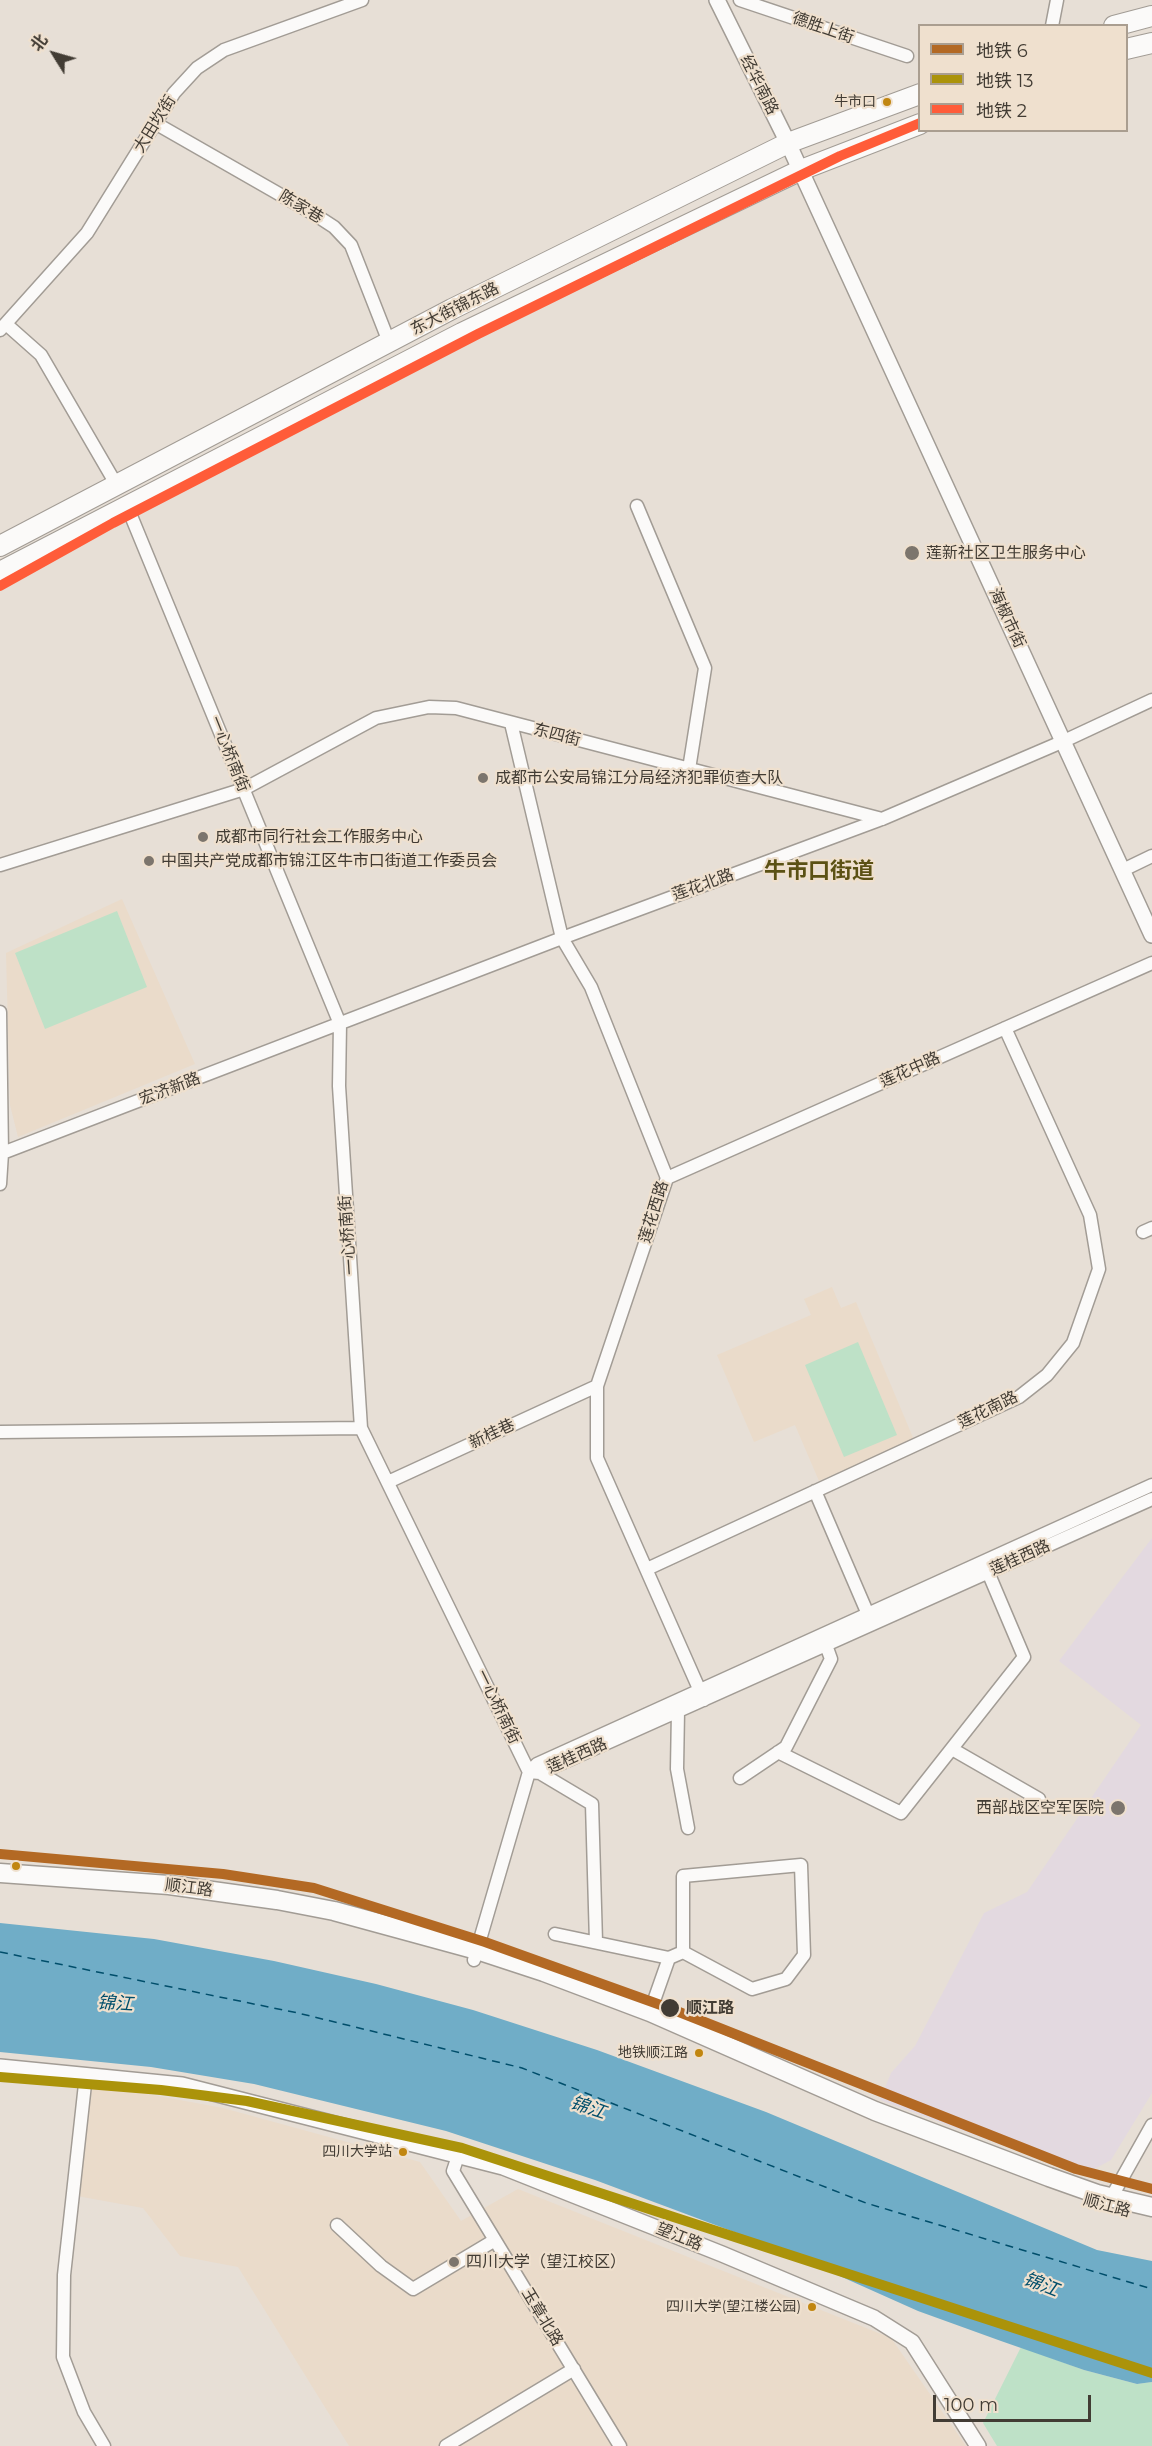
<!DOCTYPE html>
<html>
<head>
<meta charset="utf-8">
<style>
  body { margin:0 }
  #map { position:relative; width:1152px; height:2446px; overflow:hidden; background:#e7dfd6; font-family:Montserrat,"Noto Sans SC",sans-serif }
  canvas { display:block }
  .legend { position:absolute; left:918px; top:24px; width:210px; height:108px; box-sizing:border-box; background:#efe0ce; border:2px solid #aa9e90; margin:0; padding:8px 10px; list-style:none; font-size:18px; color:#423c34 }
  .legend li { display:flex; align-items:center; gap:12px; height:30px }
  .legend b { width:30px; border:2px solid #aa9e90 }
  .north { position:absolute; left:24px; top:24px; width:60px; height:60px; -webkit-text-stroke:4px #efe0ce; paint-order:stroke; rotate:307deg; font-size:16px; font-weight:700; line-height:24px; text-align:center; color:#423c34 }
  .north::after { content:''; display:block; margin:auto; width:21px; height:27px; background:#423c34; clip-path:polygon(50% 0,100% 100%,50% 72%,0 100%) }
  .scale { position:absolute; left:933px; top:2395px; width:158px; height:27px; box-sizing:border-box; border:3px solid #423c34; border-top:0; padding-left:8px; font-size:18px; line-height:21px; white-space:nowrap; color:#423c34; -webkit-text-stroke:4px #efe0ce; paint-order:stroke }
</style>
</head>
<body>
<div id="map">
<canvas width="1152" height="2446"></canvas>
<ul class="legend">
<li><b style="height:8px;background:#b36924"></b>地铁 6</li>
<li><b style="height:8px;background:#ab930a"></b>地铁 13</li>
<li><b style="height:8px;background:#ff5c39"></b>地铁 2</li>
</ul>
<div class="north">北</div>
<div class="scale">100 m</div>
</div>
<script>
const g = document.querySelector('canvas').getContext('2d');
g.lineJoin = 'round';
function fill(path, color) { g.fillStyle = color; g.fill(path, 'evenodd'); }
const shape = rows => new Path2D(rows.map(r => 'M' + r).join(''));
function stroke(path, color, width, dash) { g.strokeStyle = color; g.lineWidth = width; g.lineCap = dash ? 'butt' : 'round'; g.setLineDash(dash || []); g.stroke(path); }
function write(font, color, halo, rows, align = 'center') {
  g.font = font + ' Montserrat,"Noto Sans SC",sans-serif'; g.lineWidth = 4.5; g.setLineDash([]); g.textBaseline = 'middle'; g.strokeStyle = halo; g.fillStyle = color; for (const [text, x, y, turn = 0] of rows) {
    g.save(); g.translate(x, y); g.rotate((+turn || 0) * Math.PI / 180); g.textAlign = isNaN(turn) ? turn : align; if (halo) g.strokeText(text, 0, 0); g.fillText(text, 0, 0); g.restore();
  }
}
fill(shape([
  [122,899,195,1064,18,1137,10,1105,6,953],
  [832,1287,841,1308,856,1302,914,1440,819,1481,795,1425,754,1442,717,1355,811,1315,804,1299],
  [93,2084,223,2108,420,2162,461,2221,518,2189,891,2338,966,2446,349,2446,238,2267,180,2256,143,2208,66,2194]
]), '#eadbca');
fill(shape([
  [1152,1538,1152,2093,1111,2160,1083,2175,880,2100,891,2073,915,2046,984,1913,1027,1892,1141,1725,1059,1661]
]), '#e3d9e0');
fill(shape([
  [117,911,147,987,45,1029,15,953],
  [858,1342,897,1435,844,1457,805,1365],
  [1021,2347,1084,2370,1137,2384,1152,2382,1152,2446,997,2446,983,2423]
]), '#bee1c7');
fill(shape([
  [0,1923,154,1939,274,1961,376,1984,473,2010,597,2050,766,2112,1097,2250,1152,2261,1152,2382,1137,2384,1084,2370,1001,2341,918,2311,777,2248,595,2180,446,2131,254,2084,151,2067,0,2052]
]), '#70adc7');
stroke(shape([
  [0,1952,298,2013,522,2068,866,2203,1152,2289]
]), '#004e6b', 1.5, [8, 6]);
const minor = shape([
  [740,0,907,56],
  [1052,26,1057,0],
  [155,123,314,214,334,227,351,245,389,342],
  [6,324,41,355,116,484],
  [0,330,87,233,174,93,197,68,224,50,362,0],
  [127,506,340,1024,339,1086,361,1428,529,1772,474,1960],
  [637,506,705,668,689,769],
  [511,723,562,938,591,987,667,1178,597,1386,597,1458,704,1700],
  [0,865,244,789,376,718,429,707,456,708,882,819],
  [1123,870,1152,856],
  [0,1012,2,1153,0,1184],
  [0,1154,562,938,882,819,1064,741,1152,700],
  [667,1178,1152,963],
  [1143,1232,1152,1228],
  [0,1432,361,1428],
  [388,1482,597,1386],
  [815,1491,870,1619],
  [647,1569,1019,1397,1047,1375,1073,1343,1099,1269,1090,1215,1005,1028],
  [678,1711,677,1769,688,1828],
  [952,1749,1039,1799],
  [778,1752,901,1813,1024,1657,985,1565],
  [529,1772,537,1764,1152,1485],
  [529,1772,540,1773,1152,1499],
  [540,1773,592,1804,596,1942],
  [740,1778,786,1747,831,1659,826,1645],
  [555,1934,669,1958],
  [650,2012,669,1958,683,1952,683,1876,801,1865,804,1955,786,1979,752,1989,683,1952],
  [86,2075,64,2275,63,2357,84,2412,104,2446],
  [458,2156,453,2171,620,2446],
  [1111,2198,1152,2125],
  [337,2225,381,2266,413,2289,495,2240],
  [446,2446,574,2369]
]);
const tertiary = shape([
  [717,0,788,143,1152,935],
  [0,2067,182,2085,503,2167,722,2254,874,2318,912,2342,978,2446]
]);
const secondary = shape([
  [0,1873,169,1885,277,1900,334,1911,477,1950,544,1972,650,2012,875,2111,1049,2177,1097,2194,1152,2207]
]);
const primary = shape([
  [1114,26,1152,16],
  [1126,49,1152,43],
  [0,546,452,309,788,143,920,94],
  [0,572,462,333,801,170,920,124]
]);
stroke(minor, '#a29c95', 15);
stroke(tertiary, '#a29c95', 18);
stroke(secondary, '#a29c95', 21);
stroke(primary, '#a29c95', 22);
stroke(minor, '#fbfaf9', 12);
stroke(tertiary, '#fbfaf9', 15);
stroke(secondary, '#fbfaf9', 18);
stroke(primary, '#fbfaf9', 20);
stroke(shape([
  [0,1854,223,1874,314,1888,485,1942,669,2008,1076,2169,1152,2189]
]), '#b36924', 10);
stroke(shape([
  [0,2077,161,2090,247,2101,462,2148,1152,2373]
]), '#ab930a', 10);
stroke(shape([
  [0,586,113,523,478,334,840,156,920,123]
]), '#ff5c39', 10);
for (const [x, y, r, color] of [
  [887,102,5,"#c18610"],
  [912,553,8,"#7c756d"],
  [483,778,6,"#7c756d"],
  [203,837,6,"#7c756d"],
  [149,861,6,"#7c756d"],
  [1118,1808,8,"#7c756d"],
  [16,1866,5,"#c18610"],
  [670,2008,10,"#423c34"],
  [699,2053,5,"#c18610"],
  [403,2152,5,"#c18610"],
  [454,2262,6,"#7c756d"],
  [812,2307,5,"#c18610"]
]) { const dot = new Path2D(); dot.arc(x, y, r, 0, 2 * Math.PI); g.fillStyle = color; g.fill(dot); stroke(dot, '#efe0ce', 2); }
write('14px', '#423c34', '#efe0ce', [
  ["牛市口",876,102],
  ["地铁顺江路",688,2053],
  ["四川大学站",392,2152],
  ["四川大学(望江楼公园)",801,2307]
], 'right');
write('16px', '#423c34', '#efe0ce', [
  ["德胜上街",823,28,19],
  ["经华南路",759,85,63],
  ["大田坎街",155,124,-58],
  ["陈家巷",301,207,31],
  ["东大街锦东路",455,309,-27],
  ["海椒市街",1007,618,65],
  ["东四街",557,735,14],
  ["一心桥南街",229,754,68],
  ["莲花北路",703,885,-20],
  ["莲花中路",910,1070,-24],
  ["宏济新路",170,1089,-21],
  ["莲花西路",654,1212,-73],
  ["一心桥南街",348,1235,-94],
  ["莲花南路",988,1410,-26],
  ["新桂巷",492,1434,-25],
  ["莲桂西路",1020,1558,-24],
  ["一心桥南街",498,1707,64],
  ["莲桂西路",577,1756,-24],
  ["顺江路",189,1888,7],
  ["顺江路",1107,2206,15],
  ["望江路",679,2237,22],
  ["玉章北路",542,2317,59]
]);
write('16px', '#423c34', '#efe0ce', [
  ["莲新社区卫生服务中心",926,553],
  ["成都市公安局锦江分局经济犯罪侦查大队",495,778],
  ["成都市同行社会工作服务中心",215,837],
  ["中国共产党成都市锦江区牛市口街道工作委员会",161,861],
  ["西部战区空军医院",1104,1808,"right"],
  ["四川大学（望江校区）",466,2262]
], 'left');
write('bold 16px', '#423c34', '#efe0ce', [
  ["顺江路",686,2008]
], 'left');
write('italic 18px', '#004e6b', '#efe0ce', [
  ["锦江",115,2004,3],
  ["锦江",588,2108,19],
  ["锦江",1041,2285,21]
]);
write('bold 22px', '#5b5114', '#efe0ce', [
  ["牛市口街道",819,872]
]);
</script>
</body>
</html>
